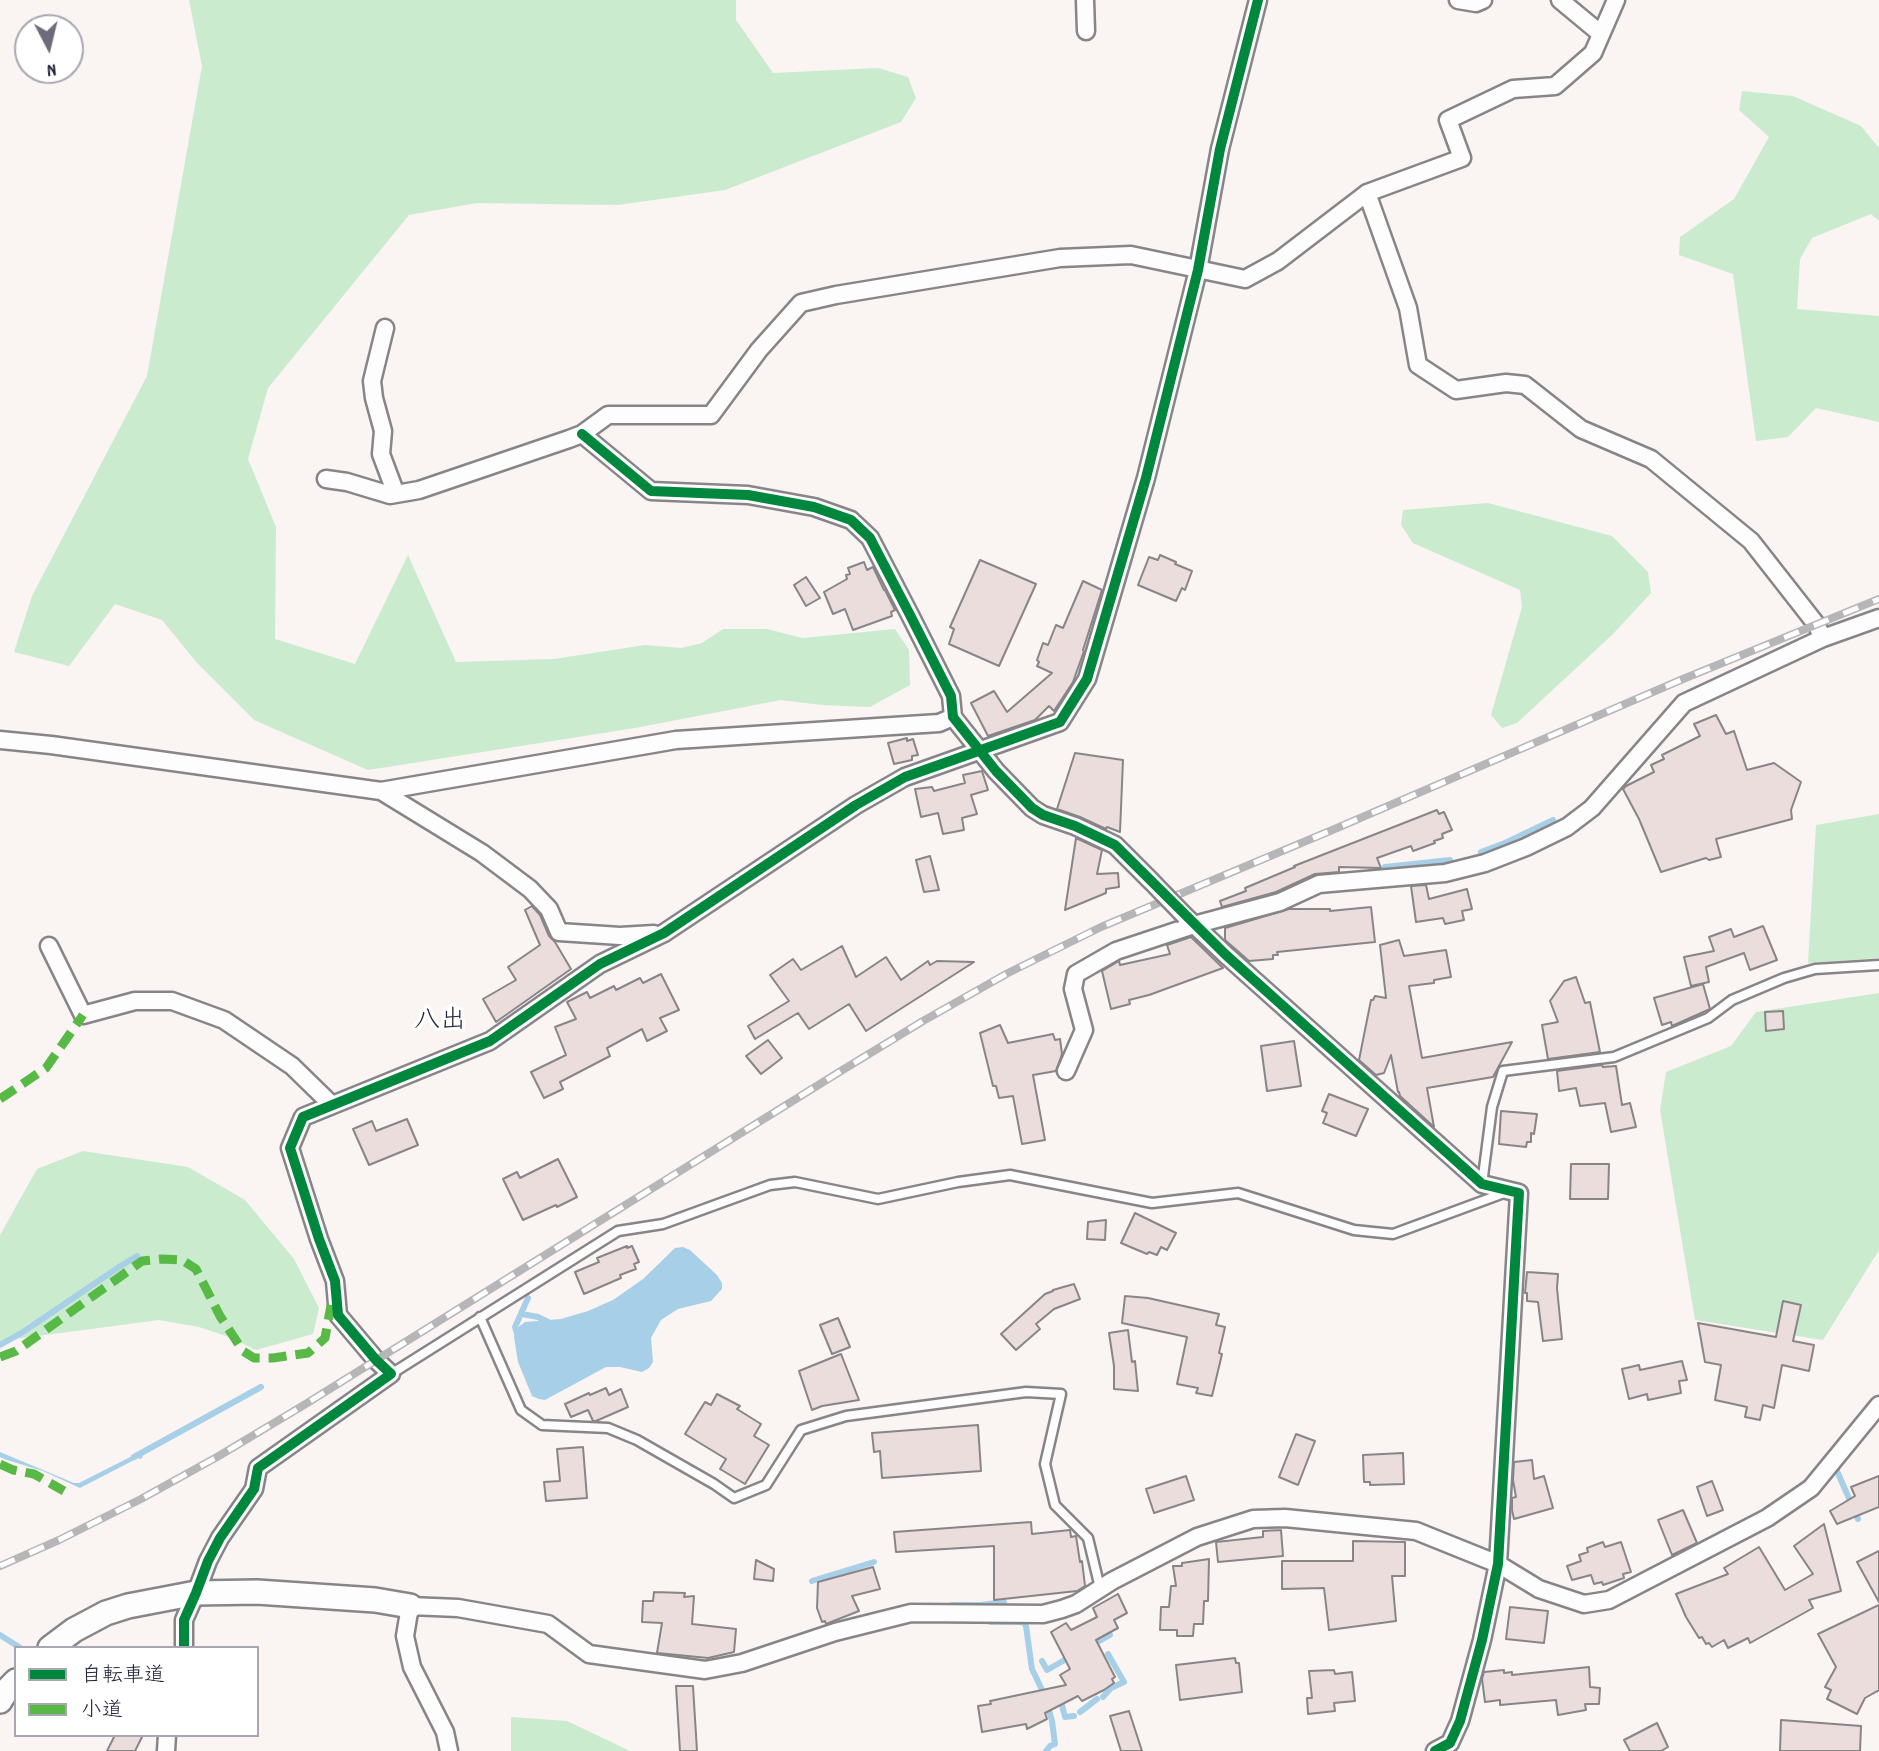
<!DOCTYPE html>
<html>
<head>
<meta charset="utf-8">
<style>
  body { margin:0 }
  #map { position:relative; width:1879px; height:1751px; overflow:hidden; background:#faf4f3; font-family:Dekko,"Klee One",sans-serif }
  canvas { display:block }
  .legend { position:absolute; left:14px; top:1646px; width:245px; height:91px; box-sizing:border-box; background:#fff; border:2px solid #a7a7b1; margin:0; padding:9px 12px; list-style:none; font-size:21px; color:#22223b }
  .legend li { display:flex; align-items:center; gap:14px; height:35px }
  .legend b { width:35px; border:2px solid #a7a7b1 }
  .north { position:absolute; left:14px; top:14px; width:70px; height:70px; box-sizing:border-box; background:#fff; border:2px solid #a7a7b1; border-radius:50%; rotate:173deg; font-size:19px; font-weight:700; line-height:28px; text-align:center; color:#22223b }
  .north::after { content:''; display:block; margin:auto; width:24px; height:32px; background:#6e6c7b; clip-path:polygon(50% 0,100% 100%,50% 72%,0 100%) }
</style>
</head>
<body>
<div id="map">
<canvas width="1879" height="1751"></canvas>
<ul class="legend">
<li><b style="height:9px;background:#00873e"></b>自転車道</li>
<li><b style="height:9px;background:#58b947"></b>小道</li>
</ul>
<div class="north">N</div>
</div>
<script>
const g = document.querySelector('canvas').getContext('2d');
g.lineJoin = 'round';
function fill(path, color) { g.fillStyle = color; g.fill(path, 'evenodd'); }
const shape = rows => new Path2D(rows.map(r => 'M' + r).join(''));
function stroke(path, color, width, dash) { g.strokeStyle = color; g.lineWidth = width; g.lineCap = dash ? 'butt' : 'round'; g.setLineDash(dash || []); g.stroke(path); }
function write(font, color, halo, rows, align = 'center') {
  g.font = font + ' Dekko,"Klee One",sans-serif'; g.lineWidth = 7; g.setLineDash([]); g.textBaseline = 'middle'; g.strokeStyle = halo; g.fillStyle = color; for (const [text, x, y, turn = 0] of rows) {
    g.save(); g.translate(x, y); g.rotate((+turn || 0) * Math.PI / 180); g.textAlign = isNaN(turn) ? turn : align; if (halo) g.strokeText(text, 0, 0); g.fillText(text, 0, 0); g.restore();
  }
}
fill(shape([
  [189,0,736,0,736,20,773,73,878,68,908,77,916,98,901,122,725,190,618,205,477,203,409,215,268,388,248,459,276,527,275,639,355,664,408,555,456,662,554,659,645,645,681,648,702,643,723,629,767,629,803,638,895,629,909,650,910,685,870,707,822,705,781,700,635,728,368,770,254,720,198,664,162,620,115,604,69,666,14,652,32,596,147,376,202,66],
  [1742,91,1793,96,1861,126,1879,148,1879,221,1871,214,1812,238,1800,259,1797,309,1879,316,1879,422,1816,408,1788,437,1756,441,1733,274,1679,255,1680,237,1734,199,1769,137,1739,110],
  [1488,503,1612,536,1648,572,1651,593,1613,634,1517,723,1502,728,1491,715,1522,607,1520,590,1413,543,1401,525,1403,510],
  [1879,814,1879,958,1808,963,1816,825],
  [1879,993,1879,1250,1823,1340,1695,1320,1660,1110,1666,1072,1731,1046,1756,1012],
  [83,1151,188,1167,245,1200,294,1259,319,1308,313,1334,256,1350,229,1337,199,1327,159,1320,0,1341,0,1235,37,1169],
  [511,1717,567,1721,630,1751,511,1751]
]), '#caebce');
fill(shape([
  [683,1247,690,1250,717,1275,722,1283,722,1289,711,1301,678,1309,661,1320,651,1338,653,1362,649,1368,642,1372,620,1367,606,1367,545,1400,539,1399,532,1396,518,1362,514,1337,517,1328,525,1322,561,1319,588,1311,613,1300,643,1279,675,1248],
  [0,1452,74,1483,79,1483,138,1453,143,1456,141,1459,138,1458,80,1488,43,1471,4,1459,0,1457]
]), '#a7d0e8');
stroke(shape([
  [1481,852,1505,843,1553,820],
  [1385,867,1450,860],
  [522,1314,538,1317,550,1323],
  [518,1337,515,1327,528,1298],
  [0,1345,23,1332,119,1267,137,1256],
  [134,1457,261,1387],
  [1837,1471,1858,1519],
  [812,1581,874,1562],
  [952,1605,981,1605,1004,1602],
  [991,1622,1023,1622,1026,1626,1032,1669,1045,1696,1052,1721,1055,1744,1050,1746,1046,1751],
  [0,1635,19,1647],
  [1092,1645,1110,1635],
  [1042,1661,1047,1670,1070,1657],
  [1103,1697,1111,1688,1124,1682,1108,1654],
  [1061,1701,1065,1717,1074,1716],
  [1080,1712,1097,1699]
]), '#a7d0e8', 6);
const building = shape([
  [1160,555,1176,562,1175,564,1192,571,1185,590,1182,588,1176,601,1138,585,1149,557,1158,560,1160,555],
  [980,560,1036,584,999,666,949,644,954,629,950,627,980,560],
  [864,562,867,570,873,567,884,590,885,590,895,610,891,612,892,616,853,630,845,609,833,614,824,592,847,579,846,575,850,574,848,568,864,562],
  [806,577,820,598,806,606,794,585,806,577],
  [1083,581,1102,590,1083,650,1084,651,1073,682,1054,711,1049,706,1035,720,988,736,971,703,994,691,1007,712,1052,673,1037,666,1039,662,1037,660,1043,643,1048,645,1056,625,1063,628,1083,581],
  [1716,715,1726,734,1734,731,1747,770,1774,763,1801,782,1791,810,1792,819,1716,839,1721,857,1709,860,1706,858,1661,872,1639,819,1623,789,1626,786,1654,772,1651,765,1664,759,1662,755,1700,736,1694,724,1716,715],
  [907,738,907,741,913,739,918,755,912,756,912,760,894,764,888,743,907,738],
  [1075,753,1123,760,1120,832,1107,827,1106,829,1080,817,1057,809,1075,753],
  [982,771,988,790,971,795,977,814,962,818,964,830,943,834,938,813,921,817,915,789,932,787,934,791,965,783,963,775,982,771],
  [1437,810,1439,814,1444,812,1452,830,1442,834,1443,838,1434,841,1435,843,1413,851,1411,846,1377,858,1381,868,1339,867,1339,872,1315,874,1276,892,1222,907,1220,901,1246,891,1245,888,1295,867,1294,866,1437,810],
  [1076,838,1102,850,1097,874,1118,873,1119,887,1106,889,1106,893,1065,910,1076,838],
  [930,856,939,890,924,892,916,860,930,856],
  [1426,885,1429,899,1467,889,1472,909,1462,911,1464,920,1445,924,1443,918,1416,922,1411,886,1426,885],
  [532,906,540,915,549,936,555,942,571,969,496,1022,483,999,516,980,508,967,540,945,525,910,532,906],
  [1371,907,1375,942,1277,952,1278,955,1273,955,1273,959,1249,961,1225,940,1225,928,1289,909,1330,909,1330,911,1371,907],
  [1763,926,1777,960,1750,970,1744,953,1706,967,1709,982,1691,986,1684,957,1714,951,1709,937,1731,929,1734,937,1763,926],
  [1191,937,1223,968,1149,995,1129,1000,1130,1004,1111,1009,1102,971,1119,961,1120,965,1170,954,1167,945,1191,937],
  [1399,940,1404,956,1446,950,1451,977,1434,980,1434,983,1409,986,1422,1058,1512,1042,1493,1077,1427,1088,1434,1127,1400,1096,1399,1092,1398,1092,1391,1055,1384,1073,1376,1075,1359,1060,1371,1000,1373,1000,1375,996,1386,998,1380,945,1399,940],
  [842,946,856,977,886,957,901,980,928,961,930,965,937,961,974,962,866,1031,849,1004,809,1029,798,1013,755,1039,748,1026,789,1001,770,975,793,959,801,970,842,946],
  [661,974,679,1010,660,1018,667,1031,647,1041,642,1029,607,1048,610,1056,560,1082,563,1089,544,1098,531,1072,566,1055,555,1027,576,1019,567,1002,587,992,590,998,614,986,616,990,640,978,643,983,661,974],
  [1576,977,1585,1003,1590,1002,1600,1052,1548,1059,1542,1025,1558,1022,1550,1001,1564,981,1576,977],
  [1703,984,1710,1009,1672,1026,1671,1022,1662,1025,1654,998,1703,984],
  [1783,1011,1784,1029,1766,1031,1765,1012,1783,1011],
  [1000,1025,1008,1043,1053,1034,1055,1040,1060,1039,1062,1054,1056,1071,1033,1075,1045,1140,1022,1144,1013,1096,999,1098,996,1086,993,1086,980,1033,1000,1025],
  [768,1040,782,1058,761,1074,746,1056,768,1040],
  [1294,1041,1301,1086,1267,1091,1261,1046,1294,1041],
  [1602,1065,1603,1067,1616,1066,1622,1105,1630,1103,1636,1127,1611,1132,1605,1103,1580,1106,1576,1088,1559,1091,1557,1071,1602,1065],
  [1329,1094,1368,1109,1356,1136,1323,1123,1327,1113,1322,1111,1329,1094],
  [1501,1111,1537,1114,1534,1134,1531,1133,1531,1142,1527,1142,1526,1147,1499,1144,1501,1111],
  [407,1119,418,1145,369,1165,353,1129,372,1121,376,1131,407,1119],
  [558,1159,577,1197,557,1207,556,1205,523,1220,503,1179,517,1172,520,1178,558,1159],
  [1571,1164,1609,1164,1608,1199,1570,1199,1571,1164],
  [1135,1213,1176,1233,1167,1250,1161,1247,1157,1255,1149,1252,1147,1254,1121,1243,1135,1213],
  [1106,1220,1105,1240,1087,1239,1088,1222,1106,1220],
  [627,1246,627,1248,632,1246,639,1262,634,1264,636,1269,620,1275,621,1278,584,1294,575,1272,599,1262,597,1258,627,1246],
  [1527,1272,1558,1274,1557,1288,1562,1339,1543,1341,1538,1302,1527,1301,1527,1293,1525,1293,1527,1272],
  [1074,1284,1080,1299,1054,1309,1036,1324,1040,1329,1016,1350,1001,1334,1045,1294,1053,1291,1053,1290,1074,1284],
  [1125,1296,1148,1298,1219,1314,1216,1325,1225,1327,1219,1353,1222,1354,1212,1396,1196,1393,1198,1388,1177,1384,1187,1337,1122,1323,1125,1296],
  [1783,1301,1801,1305,1793,1341,1814,1345,1809,1371,1782,1365,1774,1408,1763,1405,1760,1420,1745,1417,1747,1407,1715,1400,1721,1365,1705,1362,1698,1323,1776,1337,1783,1301],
  [838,1318,850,1347,832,1354,820,1325,838,1318],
  [1128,1330,1132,1362,1135,1361,1138,1391,1114,1389,1114,1366,1109,1333,1128,1330],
  [841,1354,859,1400,822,1406,812,1410,799,1371,841,1354],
  [1682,1361,1687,1380,1679,1381,1681,1393,1648,1400,1647,1394,1629,1399,1622,1369,1639,1365,1640,1370,1682,1361],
  [606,1388,609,1395,621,1389,628,1407,596,1421,593,1421,588,1410,571,1417,565,1404,589,1393,590,1395,606,1388],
  [717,1394,740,1406,737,1409,761,1424,754,1436,769,1445,745,1484,720,1469,726,1459,685,1434,705,1402,711,1405,717,1394],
  [978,1425,981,1471,882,1478,880,1451,874,1452,872,1433,978,1425],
  [1296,1434,1315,1441,1298,1485,1279,1477,1296,1434],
  [583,1447,587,1498,546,1501,544,1482,560,1481,557,1449,583,1447],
  [1403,1453,1404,1484,1370,1485,1370,1482,1364,1482,1363,1455,1403,1453],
  [1532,1460,1534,1479,1544,1476,1553,1508,1514,1519,1512,1510,1512,1498,1516,1497,1513,1480,1514,1462,1532,1460],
  [1186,1476,1194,1500,1154,1513,1146,1489,1186,1476],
  [1879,1476,1879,1507,1837,1524,1830,1511,1855,1496,1851,1487,1879,1476],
  [1712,1481,1723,1510,1707,1516,1697,1487,1712,1481],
  [1683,1510,1697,1543,1672,1555,1658,1520,1683,1510],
  [1031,1522,1032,1534,1070,1530,1071,1537,1076,1536,1080,1562,1082,1561,1085,1586,1077,1591,994,1600,994,1546,896,1552,894,1532,1031,1522],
  [1824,1524,1841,1591,1809,1600,1813,1608,1750,1643,1748,1638,1728,1648,1724,1640,1712,1647,1709,1643,1706,1644,1702,1637,1699,1638,1686,1617,1676,1594,1728,1574,1724,1568,1759,1547,1785,1590,1813,1574,1794,1546,1824,1524],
  [1281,1530,1283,1556,1218,1562,1216,1542,1263,1537,1263,1531,1281,1530],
  [1353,1541,1405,1542,1405,1576,1392,1576,1396,1621,1329,1630,1324,1588,1282,1589,1282,1561,1353,1561,1353,1541],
  [1603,1542,1605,1547,1621,1542,1631,1572,1623,1574,1624,1578,1603,1585,1602,1582,1594,1584,1591,1575,1572,1580,1567,1566,1581,1561,1579,1555,1588,1552,1587,1548,1603,1542],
  [1879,1551,1879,1602,1857,1562,1879,1551],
  [1209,1559,1208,1601,1204,1601,1203,1624,1194,1624,1193,1636,1177,1636,1177,1630,1160,1630,1161,1607,1169,1607,1171,1586,1176,1586,1173,1566,1182,1566,1182,1563,1209,1559],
  [756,1560,774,1569,773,1581,754,1579,756,1560],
  [873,1567,880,1589,852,1596,859,1611,826,1624,825,1621,822,1622,817,1608,818,1582,873,1567],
  [654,1592,685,1593,684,1597,694,1596,692,1624,736,1629,734,1652,708,1658,657,1653,662,1623,642,1622,643,1601,653,1601,654,1592],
  [1118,1594,1127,1613,1114,1620,1118,1628,1096,1640,1115,1677,1112,1679,1114,1683,1104,1690,1082,1701,1078,1696,1045,1713,1047,1719,1027,1729,1026,1724,982,1732,978,1706,991,1704,990,1701,1066,1685,1060,1675,1070,1669,1051,1632,1066,1623,1071,1630,1097,1617,1093,1608,1118,1594],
  [1879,1605,1879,1690,1865,1698,1857,1714,1827,1699,1831,1690,1825,1687,1836,1667,1818,1634,1879,1605],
  [1510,1607,1548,1611,1544,1643,1506,1639,1510,1607],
  [1235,1658,1236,1663,1239,1663,1242,1692,1180,1700,1176,1665,1235,1658],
  [1589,1667,1590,1687,1600,1688,1599,1704,1585,1704,1586,1710,1558,1715,1556,1700,1500,1705,1500,1700,1485,1702,1482,1679,1484,1672,1504,1670,1504,1673,1512,1672,1512,1675,1589,1667],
  [1334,1670,1335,1674,1352,1672,1355,1701,1334,1703,1335,1711,1308,1714,1307,1698,1312,1698,1309,1671,1334,1670],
  [676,1686,693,1686,697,1751,680,1751,676,1686],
  [1129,1711,1142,1751,1121,1751,1110,1716,1129,1711],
  [1781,1720,1861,1726,1860,1751,1780,1751,1781,1720],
  [1657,1723,1668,1747,1661,1751,1630,1751,1624,1740,1657,1723],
  [115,1735,143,1735,135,1751,107,1751,115,1735]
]);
fill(building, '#ebdddc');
stroke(building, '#888589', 2);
const lane = shape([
  [1482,1184,1492,1107,1503,1071,1614,1057,1708,1018,1732,1000,1784,978,1815,969,1879,965],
  [480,1317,521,1410,542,1425,608,1428,637,1440,714,1484,734,1498,766,1485,801,1430,846,1416,1026,1392,1061,1394,1045,1464,1055,1505,1088,1538,1100,1588],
  [391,1374,618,1231,663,1224,770,1185,795,1182,878,1199,958,1182,1010,1175,1152,1203,1238,1193,1354,1230,1393,1234,1504,1193]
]);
const street = shape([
  [1085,0,1086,31],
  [1458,0,1476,3,1483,0],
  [1560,0,1601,34],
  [1367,193,1408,308,1418,365,1456,390,1506,383,1525,385,1581,429,1651,459,1751,541,1816,624,1823,638],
  [385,328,372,381,374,398,383,431,381,454,396,494],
  [582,434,651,491,748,495,814,507,851,520,870,538,910,615,951,696,953,717,996,771,1032,808,1043,815,1075,826,1115,845,1151,881],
  [326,479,347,482,390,495,419,490,569,439,582,434,608,415,711,415,759,350,801,303,836,295,1060,258,1131,255,1245,279,1278,261,1367,193,1462,158,1448,120,1513,89,1555,86,1593,53,1616,0],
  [0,740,51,745,381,791,676,740,939,723,953,717],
  [381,791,482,853,530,889,549,909,559,932,620,936,654,934],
  [1185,916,1226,955,1482,1184,1519,1193,1498,1564,1482,1640,1460,1721,1450,1743,1435,1751],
  [49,946,83,1015,135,1001,172,1001,224,1020,292,1066,332,1105],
  [1066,1071,1084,1030,1073,989,1076,974,1116,951,1194,925,1280,902,1319,884,1445,873,1485,863,1526,847,1567,827,1592,808,1684,703,1823,638,1879,618],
  [184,1648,184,1620,196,1593,208,1561,220,1538,254,1489,258,1468,391,1374,376,1360,338,1315,335,1281,319,1239,290,1148,303,1117,490,1041,600,964,664,933,856,805,905,777,1060,722,1087,679,1146,478,1198,270,1220,149,1258,0],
  [166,1751,167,1735],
  [449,1751,445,1732,412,1667,405,1636,410,1606,458,1608,548,1624,589,1654,705,1670,742,1663,835,1632,911,1613,1043,1614,1062,1609,1076,1604,1112,1581,1197,1537,1253,1519,1285,1518,1416,1531,1498,1564,1539,1589,1584,1604,1609,1600,1767,1518,1811,1488,1879,1405]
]);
const secondary = shape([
  [50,1648,74,1630,106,1613,128,1606,196,1593,257,1592,375,1600,410,1606],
  [0,1701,6,1691,16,1681]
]);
stroke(lane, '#888589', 13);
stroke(street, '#888589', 21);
stroke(secondary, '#888589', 28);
stroke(lane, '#fefdfd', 8);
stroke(street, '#fefdfd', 16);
stroke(secondary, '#fefdfd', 23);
const rail = shape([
  [0,1566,59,1540,141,1499,217,1457,304,1405,836,1074,923,1021,1008,973,1101,927,1337,828,1683,679,1879,599]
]);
stroke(rail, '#b6b5b8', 8);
stroke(rail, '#fff', 5, [16]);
const streetBridge = shape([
  [1151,881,1185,916]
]);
stroke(streetBridge, '#888589', 21, []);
stroke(streetBridge, '#fefdfd', 16);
stroke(shape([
  [0,1099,46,1068,83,1015],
  [0,1357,16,1351,142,1261,162,1259,182,1260,196,1269,220,1316,243,1351,254,1358,273,1358,308,1353,325,1338,331,1305],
  [0,1464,13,1470,34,1474,64,1491]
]), '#58b947', 9, [18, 9]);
stroke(shape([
  [582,434,651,491,748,495,814,507,851,520,870,538,910,615,951,696,953,717,996,771,1032,808,1043,815,1075,826,1115,845,1226,955,1482,1184,1519,1193,1498,1564,1482,1640,1460,1721,1450,1743,1435,1751],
  [184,1648,184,1620,196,1593,208,1561,220,1538,254,1489,258,1468,391,1374,376,1360,338,1315,335,1281,319,1239,290,1148,303,1117,490,1041,600,964,664,933,856,805,905,777,1060,722,1087,679,1146,478,1198,270,1220,149,1258,0]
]), '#00873e', 10);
write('26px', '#22223b', '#fff', [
  ["八出",440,1023]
]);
</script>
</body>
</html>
